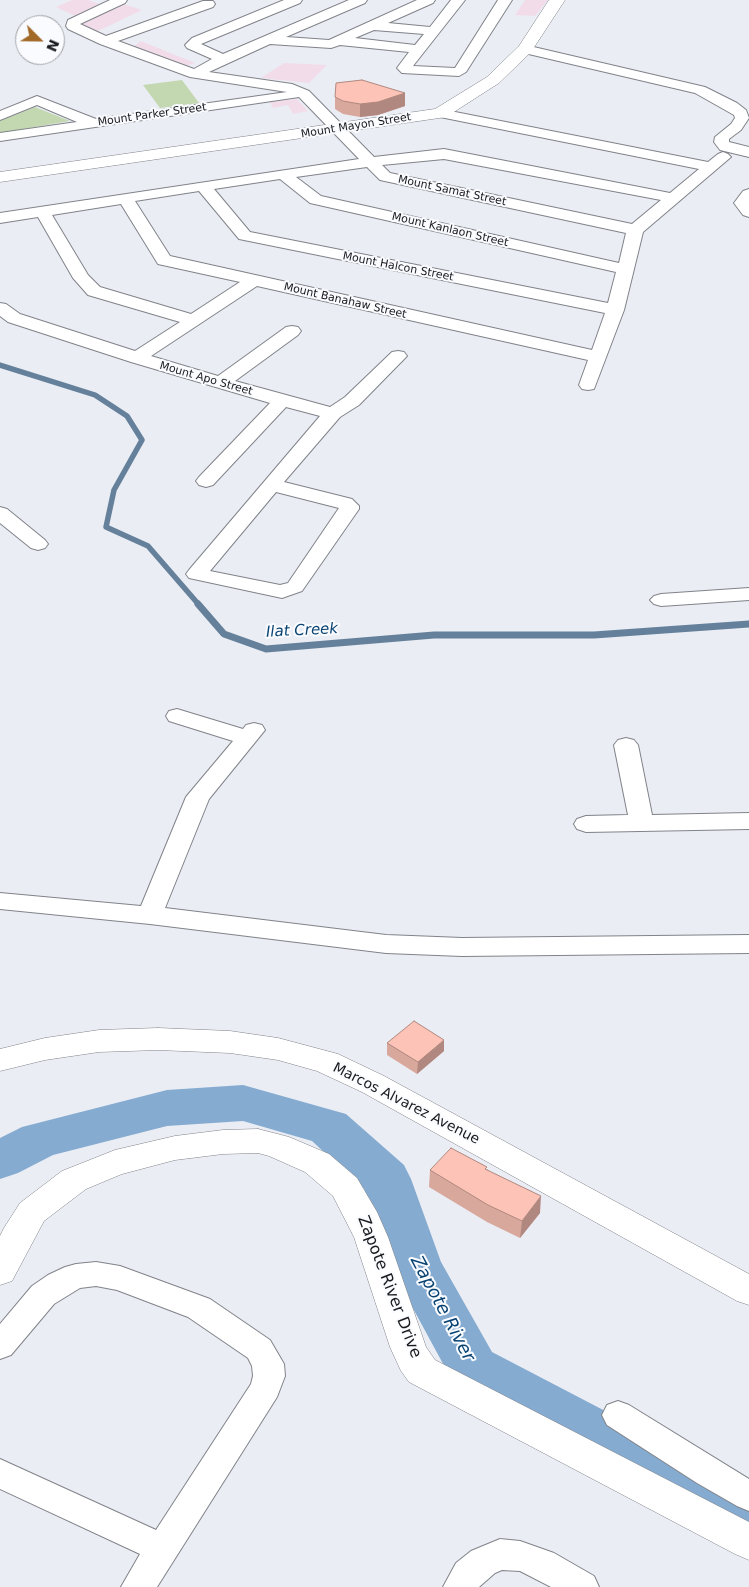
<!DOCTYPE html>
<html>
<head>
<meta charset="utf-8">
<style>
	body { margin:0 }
	#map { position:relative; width:749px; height:1587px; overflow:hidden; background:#eaedf4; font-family:"DejaVu Sans",sans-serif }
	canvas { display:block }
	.north { position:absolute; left:15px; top:15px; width:50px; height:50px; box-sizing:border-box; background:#f9fbff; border:1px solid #9fa1a4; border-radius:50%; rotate:113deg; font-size:14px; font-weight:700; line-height:20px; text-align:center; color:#191a1c }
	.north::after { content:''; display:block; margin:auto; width:18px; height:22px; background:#a16827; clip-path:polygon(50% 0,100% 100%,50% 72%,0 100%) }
</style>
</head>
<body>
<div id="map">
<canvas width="749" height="1587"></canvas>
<div class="north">N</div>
</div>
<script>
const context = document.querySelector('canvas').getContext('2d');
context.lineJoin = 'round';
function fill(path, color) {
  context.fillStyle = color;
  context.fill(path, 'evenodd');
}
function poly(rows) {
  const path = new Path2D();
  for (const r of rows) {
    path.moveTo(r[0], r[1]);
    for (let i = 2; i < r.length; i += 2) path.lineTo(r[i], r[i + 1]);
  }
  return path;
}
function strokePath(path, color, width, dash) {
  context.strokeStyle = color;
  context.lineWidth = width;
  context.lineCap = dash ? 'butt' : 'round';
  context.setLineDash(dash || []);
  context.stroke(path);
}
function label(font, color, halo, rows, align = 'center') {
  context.font = font + ' "DejaVu Sans",sans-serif';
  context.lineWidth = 4;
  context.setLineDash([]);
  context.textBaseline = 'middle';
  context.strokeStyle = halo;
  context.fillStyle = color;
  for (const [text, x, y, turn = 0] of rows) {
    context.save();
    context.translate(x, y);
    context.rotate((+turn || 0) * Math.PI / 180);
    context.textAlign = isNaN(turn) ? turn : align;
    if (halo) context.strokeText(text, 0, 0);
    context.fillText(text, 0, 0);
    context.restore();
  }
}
const commercial = poly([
	[72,0,88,0,101,5,77,17,56,7],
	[525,0,548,0,535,16,515,15],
	[120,3,142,10,94,33,81,22],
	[141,41,195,63,180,68,133,47],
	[284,63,327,65,309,83,261,78],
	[297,99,308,111,293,114,288,105,273,108,270,102]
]);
const green = poly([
	[182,80,199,103,160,108,143,85],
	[35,107,70,121,0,133,0,121]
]);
const streamFar1 = poly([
	[0,365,95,395,127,416,142,440,114,490,106,527,148,546,200,606]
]);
const stream = poly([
	[198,604,224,634,266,649,434,635,594,635,749,624]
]);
const river = poly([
	[243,1085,346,1114,404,1165,411,1179,441,1262,492,1352,749,1486,749,1541,728,1533,454,1384,390,1266,364,1189,312,1141,243,1121,167,1126,53,1155,18,1173,0,1179,0,1138,22,1127,167,1090,243,1085]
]);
const street = poly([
	[110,0,127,0,125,3,80,24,106,36,203,1,213,1,215,4,213,7,118,41,194,69,212,59,187,48,185,45,192,38,284,0,302,0,300,3,201,44,223,54,349,0,367,0,365,3,286,37,329,40,417,0,435,0,433,3,388,23,430,27,451,0,465,0,413,66,455,68,498,0,512,0,466,72,459,76,402,73,397,68,409,52,340,45,331,48,270,44,209,72,292,84,309,91,374,157,444,149,670,193,699,169,435,116,433,113,435,110,440,109,708,162,718,154,723,152,728,154,731,157,643,232,624,310,594,389,588,390,582,389,579,385,588,360,257,286,151,356,218,376,286,327,292,326,298,327,301,331,298,335,235,381,330,407,345,397,392,352,398,351,404,352,407,356,359,405,340,417,284,482,352,499,359,506,359,509,302,591,282,598,189,578,186,574,189,570,320,416,286,407,213,485,206,487,199,485,196,481,199,477,270,403,131,362,8,322,0,316,0,303,6,304,20,314,135,351,180,322,88,295,73,278,38,217,0,223,0,213,359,159,299,97,0,141,0,133,77,122,37,105,0,120,0,111,37,96,96,119,287,92,190,77,100,44,68,29,66,26,68,20,110,0],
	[374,30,424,34,415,45,355,38,374,30],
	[444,159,661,200,632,224,390,173,382,165,444,159],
	[367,167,380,180,626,233,619,263,321,196,296,177,367,167],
	[280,179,310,203,616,272,608,303,250,232,214,189,280,179],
	[199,191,239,239,605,313,592,350,170,256,135,201,199,191],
	[121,204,158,264,240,282,191,314,100,287,88,275,52,215,121,204],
	[276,492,339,508,288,583,280,585,210,571,276,492],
	[525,45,705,87,737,103,746,110,749,118,741,130,729,139,729,142,749,147,749,157,720,150,714,142,715,137,731,124,735,118,734,115,695,93,520,52,518,49,520,46,525,45],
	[749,189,749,217,743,215,734,203,743,191,749,189],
	[0,507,7,509,45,540,48,544,45,548,38,550,31,548,0,523,0,507],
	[749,588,749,600,661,606,654,604,650,600,654,596,661,594,749,588],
	[177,709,243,729,246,725,254,723,262,725,265,730,209,799,165,908,386,935,462,938,749,935,749,953,462,956,386,953,150,924,0,909,0,893,141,906,186,797,233,741,169,721,166,716,169,711,177,709],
	[626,738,634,740,638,745,652,815,749,813,749,829,586,832,577,829,574,824,577,819,586,816,628,815,614,745,618,740,626,738],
	[96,1262,120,1266,210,1299,270,1340,284,1364,285,1376,277,1397,157,1587,121,1587,140,1554,0,1489,0,1459,156,1530,251,1384,253,1376,252,1366,248,1358,188,1317,117,1290,96,1286,80,1288,54,1304,11,1355,0,1359,0,1324,32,1286,48,1275,65,1267,76,1264,96,1262],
	[618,1401,629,1405,749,1479,749,1511,737,1506,697,1483,607,1425,602,1415,607,1405,618,1401],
	[500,1539,520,1541,554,1553,594,1576,599,1587,551,1587,520,1571,502,1570,495,1573,479,1587,443,1587,456,1563,471,1551,500,1539]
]);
const secondary = poly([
	[549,0,565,0,531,52,499,83,446,117,0,182,0,172,435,109,487,77,519,46,549,0],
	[158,1028,230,1031,278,1038,338,1054,384,1076,749,1274,749,1305,737,1301,362,1092,317,1071,278,1060,230,1053,158,1050,99,1052,45,1060,0,1071,0,1049,45,1038,99,1030,158,1028],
	[258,1129,289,1137,329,1154,357,1178,377,1212,388,1237,426,1347,435,1360,749,1522,749,1560,735,1554,409,1382,401,1371,390,1347,354,1237,333,1196,305,1172,269,1156,258,1153,223,1154,175,1160,122,1174,86,1189,44,1221,12,1281,0,1285,0,1236,4,1228,20,1203,62,1171,115,1150,175,1136,223,1130,258,1129]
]);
const wall = poly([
	[335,97,405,106,378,115,360,117,343,114,335,109],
	[387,1043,444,1051,417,1074,387,1055],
	[487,1169,540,1213,520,1238,487,1222,429,1187,430,1170]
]);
const shadedWall = poly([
	[405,93,405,106,378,115,360,117,360,104],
	[444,1040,444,1051,417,1074,418,1062],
	[541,1196,540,1213,520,1238,522,1221]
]);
const building = poly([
	[362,80,405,93,378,102,360,104,343,101,335,97,336,83,362,80],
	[414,1021,444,1040,418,1062,387,1043,414,1021],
	[451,1148,487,1167,485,1169,541,1196,522,1221,488,1205,430,1170,451,1148]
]);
const farStreetnames = [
	["Mount Parker Street",152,115,-8],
	["Mount Mayon Street",356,126,-9],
	["Mount Samat Street",452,191,12],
	["Mount Kanlaon Street",450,230,13],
	["Mount Halcon Street",398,267,11],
	["Mount Banahaw Street",345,301,13],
	["Mount Apo Street",206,379,16]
];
const streetNames = [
	["Marcos Alvarez Avenue",406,1104,27]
];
const waterNames = [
	["Ilat Creek",302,631,-3]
];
const nearStreetnames = [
	["Zapote River Drive",389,1287,69]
];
const nearWaternames = [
	["Zapote River",442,1309,62]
];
fill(commercial, '#f2dcea');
fill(green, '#c3d8b1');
strokePath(streamFar1, '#65809a', 5.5);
strokePath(stream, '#65809a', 7);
fill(river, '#86abd0');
strokePath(street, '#808389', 2);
strokePath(secondary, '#808389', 1);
fill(street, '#fff');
fill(secondary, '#fff');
fill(wall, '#d9a89d');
fill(shadedWall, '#b0887f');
fill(building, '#fcc3b6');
strokePath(building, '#b0887f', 1);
label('11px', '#191a1c', '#f9fbff', farStreetnames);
label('14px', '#191a1c', '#f9fbff', streetNames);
label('italic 15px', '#094372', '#f9fbff', waterNames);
label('16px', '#191a1c', '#f9fbff', nearStreetnames);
label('italic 18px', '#094372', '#f9fbff', nearWaternames);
</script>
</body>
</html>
